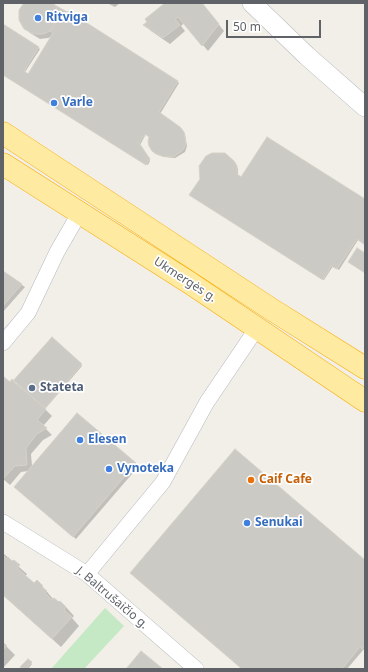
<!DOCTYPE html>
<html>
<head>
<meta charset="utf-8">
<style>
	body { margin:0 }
	#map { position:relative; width:368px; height:672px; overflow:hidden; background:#f1efe8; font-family:"Noto Sans",sans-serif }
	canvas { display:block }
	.frame { position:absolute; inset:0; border:4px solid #5f6368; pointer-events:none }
	.scale { position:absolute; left:226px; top:20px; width:95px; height:18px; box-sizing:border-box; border:2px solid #5f6368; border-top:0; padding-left:5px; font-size:12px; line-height:14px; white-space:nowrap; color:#5f6368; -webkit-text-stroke:3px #fff; paint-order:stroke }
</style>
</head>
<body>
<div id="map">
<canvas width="368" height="672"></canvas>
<div class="frame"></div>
<div class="scale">50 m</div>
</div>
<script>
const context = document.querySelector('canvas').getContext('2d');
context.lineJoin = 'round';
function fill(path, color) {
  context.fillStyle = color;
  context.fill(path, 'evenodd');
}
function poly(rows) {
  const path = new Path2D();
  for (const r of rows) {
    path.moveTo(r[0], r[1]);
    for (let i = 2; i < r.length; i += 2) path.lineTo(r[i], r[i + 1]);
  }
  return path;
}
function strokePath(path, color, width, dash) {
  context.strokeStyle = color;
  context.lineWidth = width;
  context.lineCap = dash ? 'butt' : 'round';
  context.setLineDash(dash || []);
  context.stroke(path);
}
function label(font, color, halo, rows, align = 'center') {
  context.font = font + ' "Noto Sans",sans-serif';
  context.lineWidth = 3.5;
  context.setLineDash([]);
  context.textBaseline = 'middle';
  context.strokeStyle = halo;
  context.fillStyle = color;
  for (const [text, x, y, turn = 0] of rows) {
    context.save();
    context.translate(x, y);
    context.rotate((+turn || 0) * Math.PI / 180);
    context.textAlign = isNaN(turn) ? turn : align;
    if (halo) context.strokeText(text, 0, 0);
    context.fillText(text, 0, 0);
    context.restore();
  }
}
const green = poly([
	[105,608,124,626,84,669,51,669]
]);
const shadow = poly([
	[26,3,51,3,67,13,68,12,178,82,179,83,160,114,182,129,185,134,187,146,185,152,175,158,164,157,159,155,155,152,150,137,146,134,140,145,150,161,148,165,3,75,3,25,40,49,25,72,29,75,53,36,48,38,40,39,30,33,25,28],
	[107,3,120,3,115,7],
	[167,3,202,3,224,31,208,51,184,23,181,26,185,31,170,44,151,31,145,25],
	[235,163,238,169,238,176,241,178,365,200,365,244,358,240,339,270,333,266,324,280,192,196],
	[3,272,25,287,3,312],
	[52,339,82,366,45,409,52,416,43,426,52,435,43,440,31,454,32,466,135,464,138,467,76,539,18,490,28,471,21,472,10,485,3,479,3,377,10,383,17,385],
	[3,553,27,574,25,577,34,585,42,586,54,600,66,607,74,616,72,618,79,626,61,647,3,595],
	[365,561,365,650,364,649,347,669,243,669],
	[3,643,15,655,3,668],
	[28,660,32,664,28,669,24,669]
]);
const building = poly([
	[24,3,53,3,56,6,58,15,57,21,50,31,43,34,34,34,24,29,19,20,19,10,24,3],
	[165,3,202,3,219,24,202,46,178,17,175,19,180,25,163,38,143,25,147,22,145,19,165,3],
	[53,4,67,12,68,11,178,81,159,112,180,127,184,132,186,144,183,150,173,157,162,156,156,154,152,151,149,146,148,142,149,137,145,134,139,143,150,159,146,165,3,75,3,24,39,47,24,71,28,74,53,33,50,31,57,21,58,15,56,6,53,4],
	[267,137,365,199,365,245,357,239,337,269,331,266,323,280,189,195,200,179,199,166,206,156,212,153,225,153,234,161,237,166,237,174,241,177,267,137],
	[357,248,365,253,365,273,348,262,357,248],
	[3,271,22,284,3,306,3,271],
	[52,337,82,364,45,408,13,381,52,337],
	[3,376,10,382,12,379,46,409,37,420,47,428,37,434,26,448,27,465,15,466,3,479,3,376],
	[77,413,136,463,73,537,14,487,77,413],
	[235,449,365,560,365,645,362,649,360,647,342,669,242,669,130,573,235,449],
	[3,555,6,559,8,557,12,561,14,560,20,565,17,568,34,583,37,580,43,586,42,587,47,591,45,593,52,600,54,598,59,602,60,601,66,607,64,610,72,617,52,639,3,595,3,555],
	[3,642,7,646,3,650,3,642],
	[141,651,163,669,126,669,141,651],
	[28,659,32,662,26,669,23,669,20,667,28,659]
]);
const minor = poly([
	[3,343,28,313,57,252,80,212],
	[3,522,87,574,196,669],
	[87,574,163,482,207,402,257,328]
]);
const tertiary = poly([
	[252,3,307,56,365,107]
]);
const trunk = poly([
	[3,133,271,309,365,368],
	[3,164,190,283,365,401]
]);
const markers = [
	[38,18,4,"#3f7fe0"],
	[54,103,4,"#3f7fe0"],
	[32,388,4,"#5c6f8a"],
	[80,440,4,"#3f7fe0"],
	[109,469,4,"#3f7fe0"],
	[251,480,4,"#e8710a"],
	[247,523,4,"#3f7fe0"]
];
const shopNames = [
	["Ritviga",46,18],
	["Varle",62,103],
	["Elesen",88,440],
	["Vynoteka",117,469],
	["Senukai",255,523]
];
const streetNames = [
	["Ukmergės g.",185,280,33],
	["J. Baltrušaičio g.",112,598,40]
];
const serviceNames = [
	["Stateta",40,388]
];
const foodNames = [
	["Caif Cafe",259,480]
];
fill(green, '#c5e8c5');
fill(shadow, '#0003');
fill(building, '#cccac5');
strokePath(building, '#d6d1c6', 1);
strokePath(minor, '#b5b8bc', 16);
strokePath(tertiary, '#b5b8bc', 20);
strokePath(trunk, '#f9ab00', 23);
strokePath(minor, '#fff', 15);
strokePath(tertiary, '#fff', 19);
strokePath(trunk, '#feeaa1', 22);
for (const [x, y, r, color] of markers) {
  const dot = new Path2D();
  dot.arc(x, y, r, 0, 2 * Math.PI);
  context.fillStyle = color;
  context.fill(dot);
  strokePath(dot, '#fff', 1.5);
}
label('bold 12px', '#366cbe', '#fff', shopNames, 'left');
label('12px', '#5f6368', '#fff', streetNames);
label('bold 12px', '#4e5e75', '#fff', serviceNames, 'left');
label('bold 12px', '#c56008', '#fff', foodNames, 'left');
</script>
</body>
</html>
